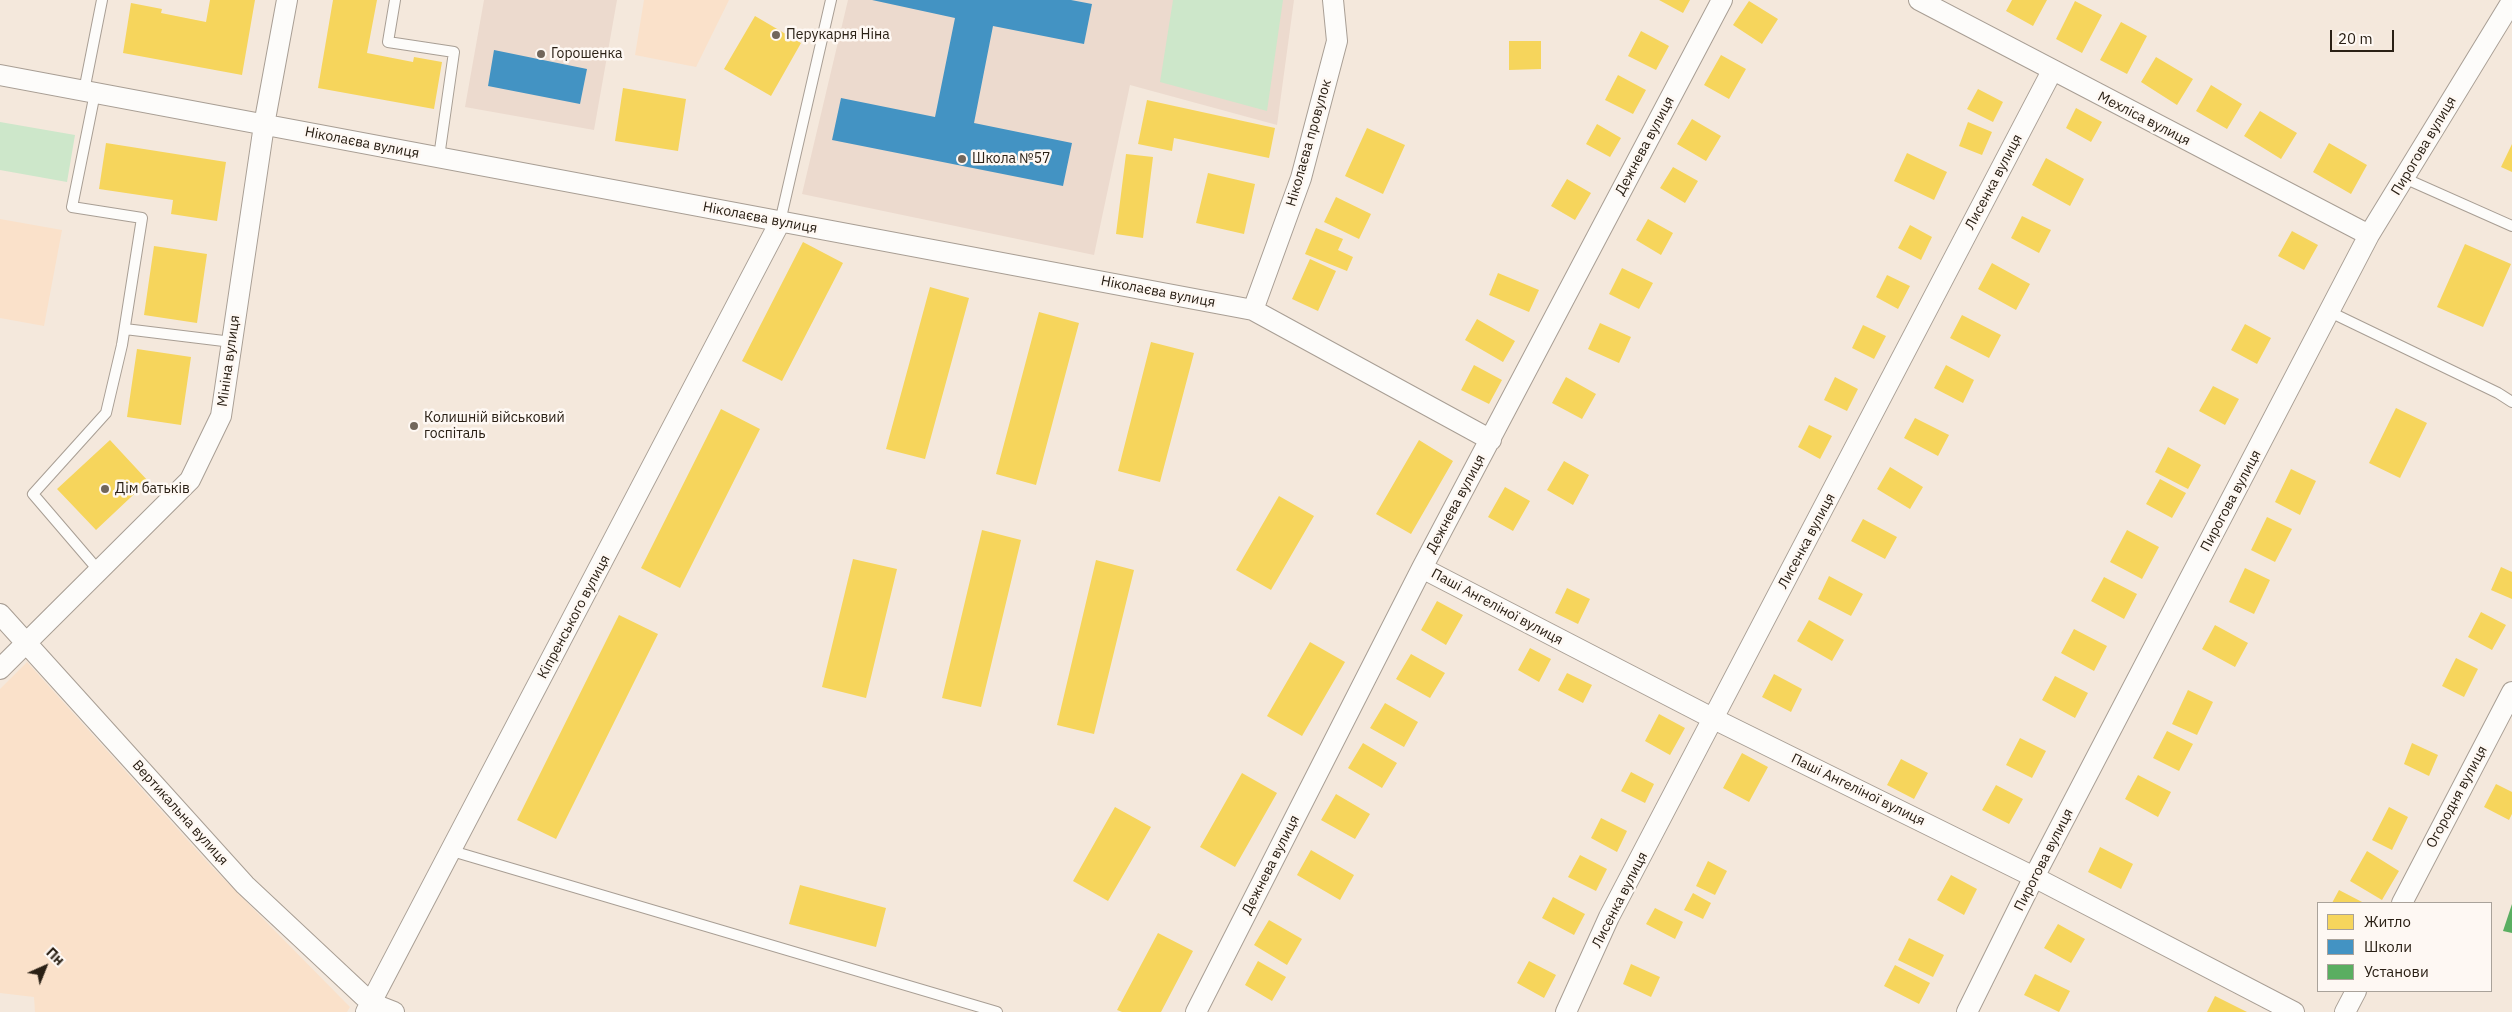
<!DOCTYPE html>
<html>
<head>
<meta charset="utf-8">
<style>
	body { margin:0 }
	#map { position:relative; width:2512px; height:1012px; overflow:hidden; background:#f4e8dc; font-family:"IBM Plex Sans",sans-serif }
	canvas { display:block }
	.legend { position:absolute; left:2317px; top:902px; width:175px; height:90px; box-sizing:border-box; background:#fef8f3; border:1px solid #a9a29a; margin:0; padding:6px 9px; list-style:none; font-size:15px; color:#2a2015 }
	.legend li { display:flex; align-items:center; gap:10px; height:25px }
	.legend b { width:25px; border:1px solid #a9a29a }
	.north { position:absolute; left:20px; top:942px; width:50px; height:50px; -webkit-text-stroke:4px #fef8f3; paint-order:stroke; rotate:44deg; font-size:14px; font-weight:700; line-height:20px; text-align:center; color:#2a2015 }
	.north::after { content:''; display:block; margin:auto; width:18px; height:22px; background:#2a2015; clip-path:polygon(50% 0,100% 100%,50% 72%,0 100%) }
	.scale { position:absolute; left:2330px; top:30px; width:64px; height:22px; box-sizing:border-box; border:2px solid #2a2015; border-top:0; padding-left:6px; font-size:15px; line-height:18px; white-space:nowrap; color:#2a2015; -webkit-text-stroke:4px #fef8f3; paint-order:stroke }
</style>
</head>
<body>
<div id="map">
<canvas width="2512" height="1012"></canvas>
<ul class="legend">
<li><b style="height:14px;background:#f6d55c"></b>Житло</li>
<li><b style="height:14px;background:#4393c3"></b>Школи</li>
<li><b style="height:14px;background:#5aae61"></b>Установи</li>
</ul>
<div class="north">Пн</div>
<div class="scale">20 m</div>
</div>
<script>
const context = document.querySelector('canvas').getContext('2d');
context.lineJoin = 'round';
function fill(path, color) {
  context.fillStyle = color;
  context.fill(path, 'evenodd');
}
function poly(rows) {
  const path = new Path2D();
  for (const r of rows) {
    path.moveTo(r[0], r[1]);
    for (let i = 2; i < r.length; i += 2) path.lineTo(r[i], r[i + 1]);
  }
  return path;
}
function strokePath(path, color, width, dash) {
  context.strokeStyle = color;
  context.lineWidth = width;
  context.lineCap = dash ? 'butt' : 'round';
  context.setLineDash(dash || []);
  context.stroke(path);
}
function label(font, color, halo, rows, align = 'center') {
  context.font = font + ' "IBM Plex Sans",sans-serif';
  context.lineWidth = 5;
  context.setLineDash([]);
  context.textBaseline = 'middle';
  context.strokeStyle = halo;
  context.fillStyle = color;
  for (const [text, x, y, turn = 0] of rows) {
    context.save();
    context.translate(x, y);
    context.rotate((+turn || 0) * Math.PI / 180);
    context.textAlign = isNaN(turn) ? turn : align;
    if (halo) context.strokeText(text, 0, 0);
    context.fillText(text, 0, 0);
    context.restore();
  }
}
const built = poly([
	[644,0,729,0,696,67,635,55],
	[0,219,62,230,44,326,0,318],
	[27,662,210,865,350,1007,347,1012,35,1012,34,997,0,993,0,689]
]);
const education = poly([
	[484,0,617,0,594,130,465,107],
	[848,0,1294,0,1277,125,1130,85,1094,255,802,194]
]);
const green = poly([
	[1173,0,1283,0,1267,111,1160,82],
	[0,122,75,135,67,182,0,170]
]);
const homes = poly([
	[210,0,255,0,242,75,123,53,131,3,162,9,161,13,206,22],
	[333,0,377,0,367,53,413,62,414,57,442,62,434,109,318,88],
	[1659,0,1690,0,1683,13],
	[2012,0,2047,0,2033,26,2006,11],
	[1749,1,1778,19,1762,44,1733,25],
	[2075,1,2102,15,2082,53,2056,39],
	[755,16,801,43,771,96,724,69],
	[2121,22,2147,36,2127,74,2100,60],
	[1641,31,1669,46,1656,70,1628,56],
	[1509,41,1541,41,1541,69,1509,70],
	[1721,55,1746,69,1729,99,1704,85],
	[2156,57,2193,79,2177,105,2141,82],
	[1618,75,1646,90,1633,114,1605,100],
	[2211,85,2242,104,2227,129,2196,111],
	[623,88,686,99,678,151,615,141],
	[1978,89,2003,102,1993,122,1967,109],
	[1147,100,1275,128,1269,158,1174,138,1172,151,1138,144],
	[2076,108,2102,122,2091,142,2066,128],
	[2260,111,2297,133,2281,159,2244,136],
	[1692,119,1721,136,1706,161,1677,144],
	[1968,122,1992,132,1982,155,1959,146],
	[1597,124,1621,138,1610,157,1586,144],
	[1367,128,1405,145,1383,194,1345,176],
	[106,143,226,162,217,221,171,214,173,200,99,189],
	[2329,143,2367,165,2351,194,2313,172],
	[2512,144,2512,172,2501,167],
	[1907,153,1947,172,1934,200,1894,181],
	[1126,154,1153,157,1143,238,1116,234],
	[2046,158,2084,179,2070,206,2032,185],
	[1673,167,1698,181,1685,203,1660,188],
	[1208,173,1255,184,1244,234,1196,223],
	[1567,179,1591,193,1575,220,1551,206],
	[1336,197,1371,214,1359,239,1324,222],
	[2022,216,2051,230,2039,253,2011,238],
	[1648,219,1673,233,1661,255,1636,240],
	[1910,225,1932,237,1921,260,1898,248],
	[1316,228,1343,239,1338,250,1353,257,1347,271,1305,254],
	[2292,231,2318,245,2304,270,2278,256],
	[803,242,843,263,782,381,742,361],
	[2465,244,2511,264,2483,327,2437,307],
	[154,246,207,254,197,323,144,315],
	[1310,259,1336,271,1318,311,1292,299],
	[1992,263,2030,284,2016,310,1978,289],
	[1622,268,1653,283,1639,309,1609,294],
	[1498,273,1539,290,1529,312,1489,295],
	[1887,275,1910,286,1898,309,1876,297],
	[930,287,969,298,925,459,886,449],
	[1039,312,1079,323,1036,485,996,474],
	[1962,315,2001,335,1989,358,1950,338],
	[1477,319,1515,341,1503,362,1465,340],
	[1600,323,1631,337,1619,363,1588,349],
	[2245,324,2271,338,2257,364,2231,350],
	[1863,325,1886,336,1874,359,1852,348],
	[1151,342,1194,353,1160,482,1118,471],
	[137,349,191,357,181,425,127,417],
	[1474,365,1502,380,1489,404,1461,390],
	[1946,365,1974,380,1963,403,1934,388],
	[1566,377,1596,394,1582,419,1552,403],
	[1835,377,1858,389,1847,411,1824,400],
	[2213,386,2239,399,2225,425,2199,411],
	[2396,408,2427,423,2400,478,2369,463],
	[721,409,760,429,680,588,641,568],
	[1915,418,1949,435,1938,456,1904,438],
	[1809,425,1832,436,1820,459,1798,447],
	[110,440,148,481,96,530,57,489],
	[1419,440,1453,461,1411,534,1376,514],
	[2168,447,2201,465,2188,489,2155,472],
	[1564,461,1589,475,1573,505,1547,490],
	[1890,467,1923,487,1910,509,1877,489],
	[2291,469,2316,481,2300,515,2275,502],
	[2160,479,2186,493,2172,518,2146,504],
	[1505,487,1530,501,1513,531,1488,517],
	[1279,496,1314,516,1271,590,1236,570],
	[2267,517,2292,529,2275,562,2251,550],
	[1863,519,1897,537,1885,559,1851,541],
	[982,530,1021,540,981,707,942,698],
	[2127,530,2159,547,2142,579,2110,562],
	[853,559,897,569,866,698,822,687],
	[1096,560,1134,570,1094,734,1057,725],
	[2501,567,2512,572,2512,599,2491,590],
	[2245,568,2270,580,2254,614,2229,602],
	[1829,576,1863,594,1851,616,1818,599],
	[2104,577,2137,594,2124,619,2091,601],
	[1567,588,1590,599,1578,624,1555,613],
	[1437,601,1463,615,1446,645,1421,630],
	[2481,612,2506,625,2492,650,2468,637],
	[619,615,658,634,556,839,517,820],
	[1809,620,1844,640,1832,661,1797,641],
	[2215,625,2248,643,2235,667,2202,649],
	[2074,629,2107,646,2094,671,2061,653],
	[1310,642,1345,662,1302,736,1267,716],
	[1530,648,1551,659,1539,682,1518,670],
	[1411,654,1445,673,1430,698,1396,679],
	[2456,658,2478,669,2464,697,2442,686],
	[1567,673,1592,685,1583,703,1558,690],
	[1774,674,1802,689,1791,712,1762,697],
	[2055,676,2088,693,2075,718,2042,700],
	[2188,690,2213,702,2197,735,2172,724],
	[1385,703,1418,722,1404,747,1370,728],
	[1659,714,1685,728,1670,755,1645,741],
	[2167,731,2193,744,2179,771,2153,758],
	[2020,738,2046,751,2032,778,2006,765],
	[1363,743,1397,763,1382,788,1348,768],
	[2412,743,2438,755,2429,776,2404,764],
	[1742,753,1768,767,1749,802,1723,788],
	[1901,759,1928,773,1914,799,1887,785],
	[1631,772,1654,784,1645,803,1621,791],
	[1242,773,1277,793,1235,867,1200,847],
	[2138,775,2171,792,2158,817,2125,799],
	[2496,784,2512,792,2512,814,2509,820,2484,807],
	[1996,785,2023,799,2009,824,1982,810],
	[1336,794,1370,814,1355,839,1321,820],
	[1115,807,1151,827,1108,901,1073,881],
	[2389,807,2408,817,2392,850,2372,840],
	[1601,818,1627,831,1617,852,1591,838],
	[2100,847,2133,864,2121,889,2088,872],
	[1311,850,1354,875,1340,900,1297,875],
	[2367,851,2399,871,2382,900,2350,881],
	[1580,855,1607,869,1596,891,1568,877],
	[1708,861,1727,871,1715,895,1696,886],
	[1951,875,1977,889,1964,915,1937,900],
	[800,885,886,908,876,947,789,924],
	[2339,890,2364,903,2332,903],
	[1693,893,1711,903,1703,919,1684,910],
	[1553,897,1585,914,1574,935,1542,918],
	[1655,908,1683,922,1675,939,1646,924],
	[1269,920,1302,939,1287,965,1254,945],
	[2058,924,2085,939,2071,963,2044,948],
	[1158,933,1193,951,1161,1012,1122,1012,1117,1010],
	[1909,938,1944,955,1933,977,1898,960],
	[1258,961,1286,977,1272,1001,1245,985],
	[1529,961,1556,975,1544,998,1517,983],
	[1631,964,1660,977,1651,997,1623,984],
	[1895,965,1930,983,1919,1004,1884,986],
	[2035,974,2070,991,2059,1012,2024,995],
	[2215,996,2247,1012,2207,1012]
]);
const schools = poly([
	[872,0,1071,0,1092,4,1084,44,993,26,974,123,1072,143,1063,186,832,140,841,98,935,117,955,18],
	[494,50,587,69,580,104,488,86]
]);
const public = poly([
	[2512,904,2512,933,2503,931]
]);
const lane = poly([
	[395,0,388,42,454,52,439,157],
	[84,91,102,0],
	[95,93,72,207,142,218,122,345,106,413,33,494,99,571],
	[2404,178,2512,226],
	[780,222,831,0],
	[2330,312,2498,393,2512,402],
	[125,329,232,342],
	[452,851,997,1012]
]);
const street = poly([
	[1919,0,2369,235],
	[0,75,1253,310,1491,440],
	[1253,310,1301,178,1337,41,1333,0],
	[1422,568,1714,719,2034,877,2294,1012],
	[0,614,245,885,371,1003,394,1012],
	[0,669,190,480,221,416,264,125,287,0],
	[2402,903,2512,692],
	[366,1012,780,222],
	[1196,1012,1422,568,1722,0],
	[1566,1012,1609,917,2052,71],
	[1967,1012,2034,877,2369,235,2512,1],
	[2345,1012,2356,991]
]);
const markers = [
	[776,35,5,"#71665b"],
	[541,54,5,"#71665b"],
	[962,159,5,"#71665b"],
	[414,426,5,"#71665b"],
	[105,489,5,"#71665b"]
];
const poiNames = [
	["Перукарня Ніна",786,35],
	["Горошенка",551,54],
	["Школа №57",972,159],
	["Колишній військовий",424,418],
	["госпіталь",424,434],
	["Дім батьків",115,489]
];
const streetNames = [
	["Мехліса вулиця",2144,119,27],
	["Ніколаєва вулиця",362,143,11],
	["Ніколаєва провулок",1309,143,-74],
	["Дежнева вулиця",1645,146,-62],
	["Пирогова вулиця",2424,146,-59],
	["Лисенка вулиця",1994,182,-62],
	["Ніколаєва вулиця",760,218,11],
	["Ніколаєва вулиця",1158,292,11],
	["Мініна вулиця",229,361,-82],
	["Пирогова вулиця",2231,501,-62],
	["Дежнева вулиця",1456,504,-62],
	["Лисенка вулиця",1807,541,-62],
	["Паші Ангеліної вулиця",1497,607,28],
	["Кіпренського вулиця",574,617,-62],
	["Паші Ангеліної вулиця",1858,790,26],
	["Огородня вулиця",2457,797,-62],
	["Вертикальна вулиця",180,813,48],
	["Пирогова вулиця",2044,860,-63],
	["Дежнева вулиця",1271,865,-63],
	["Лисенка вулиця",1620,900,-63]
];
fill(built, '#fae1ca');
fill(education, '#ecdace');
fill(green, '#cde7ca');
fill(homes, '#f6d55c');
fill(schools, '#4393c3');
fill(public, '#5aae61');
strokePath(lane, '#a89e94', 12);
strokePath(street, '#a89e94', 22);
strokePath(lane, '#fdfcfa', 10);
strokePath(street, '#fdfcfa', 20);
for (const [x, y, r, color] of markers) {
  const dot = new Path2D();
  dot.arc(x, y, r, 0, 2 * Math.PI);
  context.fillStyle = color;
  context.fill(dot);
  strokePath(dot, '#fef8f3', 2);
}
label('14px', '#2a2015', '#fef8f3', poiNames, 'left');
label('14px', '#2a2015', '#fef8f3', streetNames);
</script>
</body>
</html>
